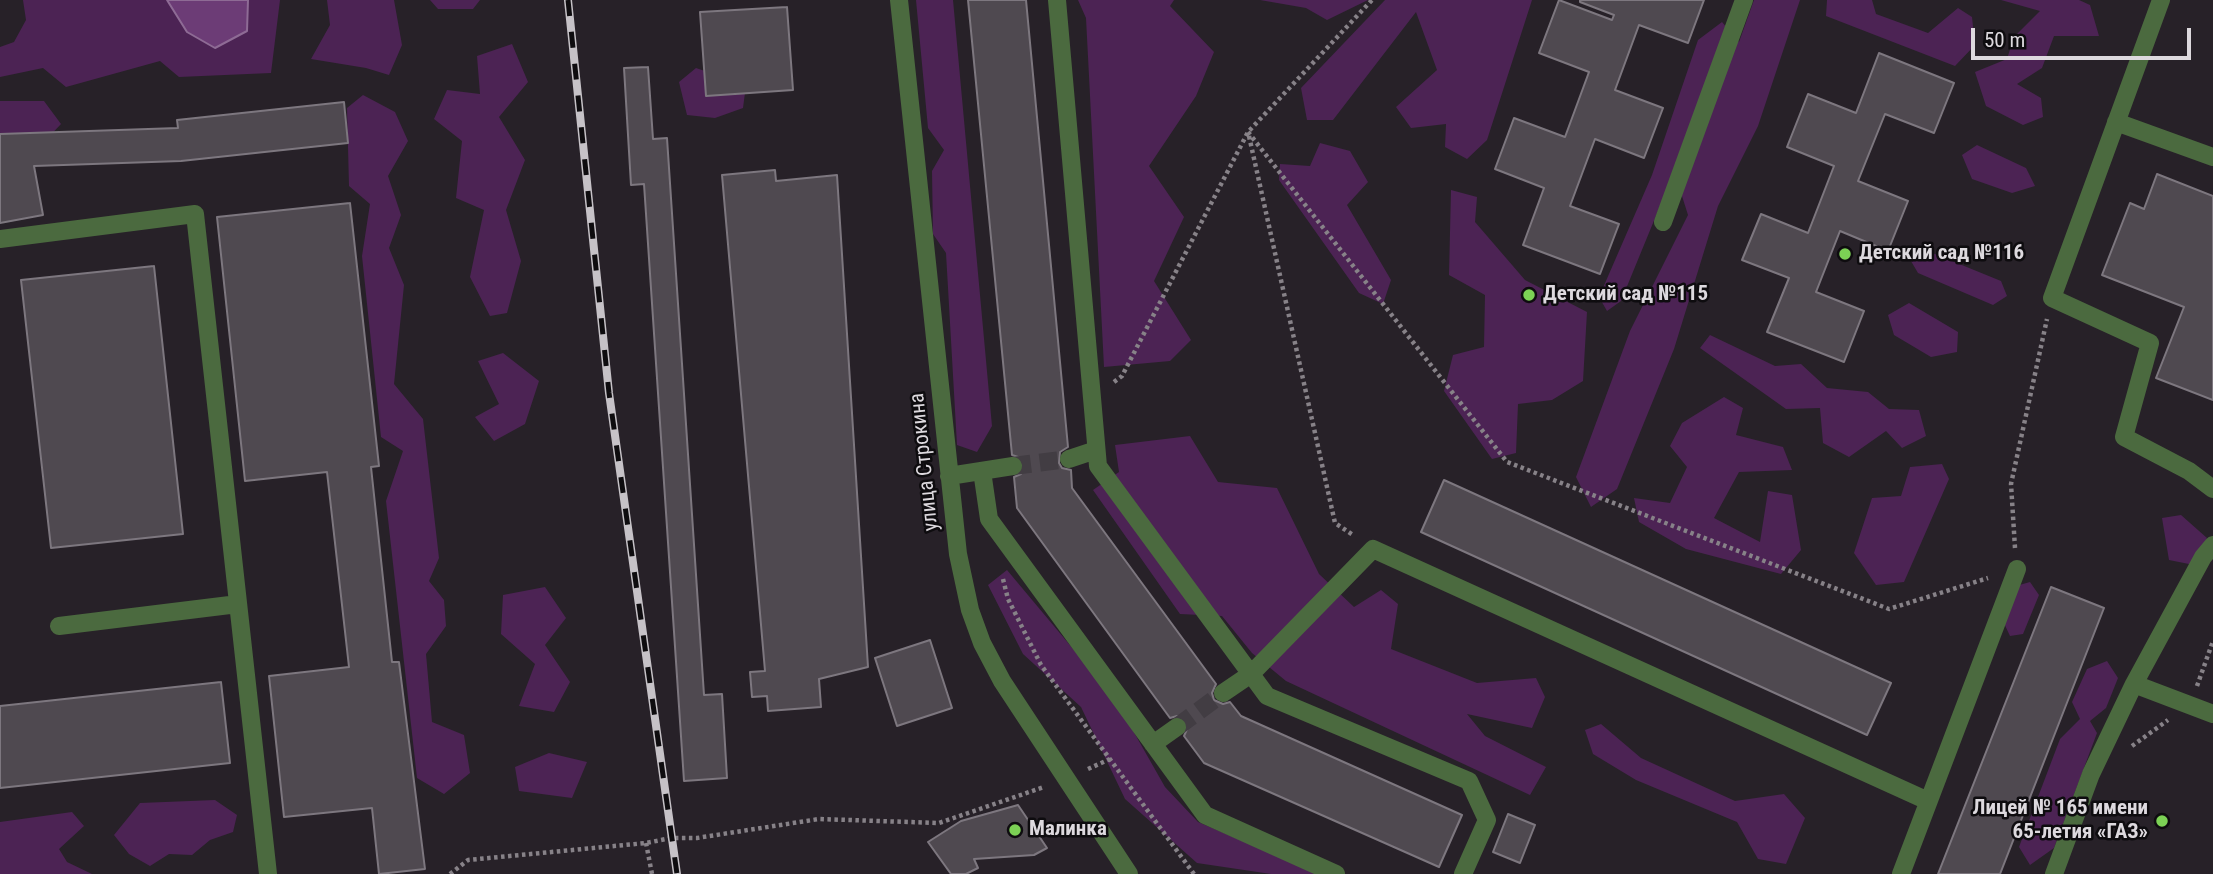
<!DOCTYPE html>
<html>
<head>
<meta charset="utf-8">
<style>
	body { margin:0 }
	#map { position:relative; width:2213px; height:874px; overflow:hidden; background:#272128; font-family:"Roboto Condensed",sans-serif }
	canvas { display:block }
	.scale { position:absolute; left:1971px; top:28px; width:220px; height:32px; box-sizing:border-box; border:4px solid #ddd9de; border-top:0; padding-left:9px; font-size:21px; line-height:24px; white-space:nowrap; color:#ddd9de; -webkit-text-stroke:5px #0e0c0f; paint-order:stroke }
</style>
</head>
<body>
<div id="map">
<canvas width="2213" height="874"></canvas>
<div class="scale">50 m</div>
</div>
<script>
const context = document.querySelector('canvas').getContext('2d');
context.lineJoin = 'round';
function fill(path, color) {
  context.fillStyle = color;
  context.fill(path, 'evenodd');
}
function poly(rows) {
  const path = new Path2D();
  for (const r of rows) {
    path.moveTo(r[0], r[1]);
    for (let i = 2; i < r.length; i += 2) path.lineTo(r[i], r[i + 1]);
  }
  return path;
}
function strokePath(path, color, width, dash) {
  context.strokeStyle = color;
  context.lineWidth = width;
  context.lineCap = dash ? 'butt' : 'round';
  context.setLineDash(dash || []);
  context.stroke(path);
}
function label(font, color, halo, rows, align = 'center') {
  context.font = font + ' "Roboto Condensed",sans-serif';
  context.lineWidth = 5;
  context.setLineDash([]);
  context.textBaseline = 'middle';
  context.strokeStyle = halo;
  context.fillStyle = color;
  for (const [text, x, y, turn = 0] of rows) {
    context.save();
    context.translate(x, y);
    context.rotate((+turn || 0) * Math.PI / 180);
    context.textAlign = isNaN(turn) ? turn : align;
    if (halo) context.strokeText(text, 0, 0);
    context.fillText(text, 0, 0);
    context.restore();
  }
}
const green = poly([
	[23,0,167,0,187,32,247,31,248,0,280,0,271,73,179,77,160,61,66,87,43,68,0,77,0,47,14,42,26,20],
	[327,0,394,0,402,45,389,75,366,68,311,59,330,25],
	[430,0,480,0,473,9,438,9],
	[916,0,953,0,992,426,977,452,957,445,946,253,933,234,932,171,944,150,928,128],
	[1078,0,1174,0,1170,6,1214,52,1196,96,1149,166,1184,217,1154,281,1191,340,1170,361,1104,367,1086,18],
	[1260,0,1368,0,1327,20,1306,8],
	[1385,0,1532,0,1487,140,1467,159,1445,147,1446,124,1411,128,1396,107,1437,70,1416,12,1333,120,1307,120,1301,88],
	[1754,0,1800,0,1758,126,1718,206,1674,349,1617,489,1591,507,1576,477,1630,331,1688,215,1682,196,1660,206,1621,301,1607,311,1599,297,1652,175,1698,40,1722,22,1739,42],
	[1827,0,1872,0,1876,14,1928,33,1958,8,1972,17,1975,45,1955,66,1826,16],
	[2001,0,2079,0,2090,5,2099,36,2054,36,2042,68,2017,84,2041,98,2043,117,2023,125,1986,106,1975,72,2007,59,2014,37,2040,11],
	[512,44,528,82,499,117,525,160,506,210,521,261,507,313,490,316,470,277,484,210,456,198,462,141,434,119,447,90,480,94,477,56],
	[696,68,746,85,743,108,715,118,687,115,679,82],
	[363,95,395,112,408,141,388,176,401,215,389,248,404,285,394,384,423,419,439,558,429,581,444,600,446,626,426,654,432,722,464,735,470,773,444,794,417,778,386,501,403,451,381,437,362,256,370,204,349,186,347,108],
	[0,101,44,101,61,124,43,143,0,143],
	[1320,143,1350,151,1368,182,1347,205,1391,280,1383,304,1359,293,1279,180,1280,164,1310,166],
	[1977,145,2026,168,2035,186,2012,193,1972,179,1962,155],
	[1451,190,1477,197,1475,222,1525,280,1587,312,1583,381,1552,400,1518,404,1516,453,1492,459,1444,391,1453,355,1484,347,1485,295,1449,275],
	[1925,250,2001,281,2007,296,1993,305,1918,273,1908,256],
	[1909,303,1958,332,1957,352,1931,357,1894,335,1888,315],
	[1710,335,1775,366,1801,364,1827,388,1868,392,1889,409,1919,410,1926,436,1902,448,1886,431,1849,457,1823,443,1820,408,1786,409,1700,348],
	[503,353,539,381,525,424,494,441,475,417,499,404,478,361],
	[1724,397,1743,408,1736,435,1783,447,1792,470,1739,472,1714,518,1760,542,1768,491,1792,495,1801,550,1781,574,1686,549,1639,522,1634,498,1670,503,1687,467,1670,446,1682,423],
	[1190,436,1218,482,1277,488,1319,574,1354,607,1381,590,1398,604,1391,649,1477,683,1536,678,1545,697,1532,728,1467,714,1485,736,1546,767,1530,795,1286,681,1252,653,1222,616,1180,614,1093,490,1119,472,1115,445],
	[1942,464,1949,479,1904,582,1876,585,1854,553,1872,498,1901,496,1910,467],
	[2181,515,2207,538,2194,565,2169,560,2162,518],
	[1007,570,1115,699,1165,787,1198,822,1320,874,1271,874,1197,863,1125,799,1081,707,1023,654,988,585],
	[2030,582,2039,595,2023,634,2010,636,2002,619,2016,586],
	[545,587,566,618,545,645,570,682,554,712,519,706,535,664,501,634,503,595],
	[2107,661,2118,678,2106,708,2090,721,2097,733,2054,848,2030,865,2019,847,2060,739,2080,719,2072,702,2087,669],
	[1601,724,1641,758,1735,801,1784,794,1805,818,1786,864,1758,859,1737,822,1636,780,1593,754,1585,730],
	[549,753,587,762,572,798,519,791,515,767],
	[215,800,237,815,233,832,210,840,192,855,169,854,150,866,129,854,114,835,140,803],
	[72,812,84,826,59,849,67,862,92,874,0,874,0,822]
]);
const water = poly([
	[167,0,248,0,247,31,215,48,187,32,167,0]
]);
const building = poly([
	[968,0,1026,0,1068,447,1060,452,1059,463,1062,468,1071,470,1072,488,1216,684,1212,693,1214,700,1223,704,1230,702,1241,716,1462,815,1439,867,1204,763,1184,736,1188,727,1186,720,1177,716,1170,718,1017,508,1014,477,1021,474,1024,465,1021,458,1012,455,968,0],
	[1559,0,1612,20,1614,15,1580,2,1580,0,1704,0,1688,43,1639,25,1615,90,1663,108,1644,158,1595,139,1570,206,1619,224,1600,274,1523,245,1544,188,1495,169,1514,118,1565,137,1589,72,1539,53,1559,0],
	[787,7,793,90,706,96,700,12,787,7],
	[1879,53,1954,83,1934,133,1885,114,1858,181,1908,201,1888,251,1840,231,1816,292,1864,311,1844,362,1767,332,1789,278,1742,260,1761,214,1808,233,1834,166,1787,147,1808,94,1856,113,1879,53],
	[648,67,653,139,667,138,704,695,722,694,727,778,684,781,644,184,631,185,624,68,648,67],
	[344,102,348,143,181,161,34,166,43,215,0,223,0,134,178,128,177,120,344,102],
	[775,170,776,181,837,175,868,667,819,679,821,707,768,711,767,696,752,697,750,672,765,671,722,175,775,170],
	[2157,174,2213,196,2213,400,2156,378,2184,307,2102,275,2130,203,2144,209,2157,174],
	[350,203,379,466,371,467,392,662,399,662,425,869,379,874,372,808,284,817,269,676,349,667,327,472,245,481,217,217,350,203],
	[154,266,183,534,51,548,21,280,154,266],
	[1444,480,1891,683,1867,735,1421,532,1444,480],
	[2051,587,2104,608,2000,874,1938,874,2051,587],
	[930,640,952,708,897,726,875,658,930,640],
	[221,682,230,763,0,788,0,706,221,682],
	[1018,805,1047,848,1034,855,974,859,978,868,966,874,951,874,928,842,961,821,1018,805],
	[1508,814,1535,825,1520,863,1493,852,1508,814]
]);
const minorTunnel = poly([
	[1013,466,1069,459],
	[1177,727,1223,693]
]);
const path = poly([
	[1248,132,1507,462,1889,609,1988,578],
	[1249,136,1335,523,1353,535],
	[1114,382,1122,376,1248,132,1372,0],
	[2015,548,2011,484,2047,319],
	[1003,579,1008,599,1041,665,1194,874],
	[2197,686,2213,641],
	[2132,746,2168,720],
	[1088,769,1110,759],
	[646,843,652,874],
	[450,874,468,860,646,843,671,838,697,838,819,819,939,823,1044,787]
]);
const minor = poly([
	[899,0,958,554,970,610,982,643,1002,681,1129,874],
	[1057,0,1098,466,1267,696,1469,781,1487,820,1463,874],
	[2161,0,2052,298,2150,343,2124,437,2189,471,2213,489],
	[2116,122,2213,157],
	[1663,222,1744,0],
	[0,239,195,214,268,874],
	[1069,459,1096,450],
	[982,471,989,519,1205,815,1336,874],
	[949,476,1013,466],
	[59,626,238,604],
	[2134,684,2213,714],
	[1223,693,1251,674,1373,549,1928,801],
	[1153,744,1177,727],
	[1901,874,2017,569],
	[2054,874,2091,774,2134,684,2203,557,2213,545]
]);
const rail = poly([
	[568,0,609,393,677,874]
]);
const markers = [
	[1845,254,7,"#7cd155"],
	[1529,295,7,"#7cd155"],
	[2162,821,7,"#7cd155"],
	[1015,830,7,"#7cd155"]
];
const poiNames = [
	["Детский сад №116",1859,254],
	["Детский сад №115",1543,295],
	["Лицей № 165 имени",2148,809,"right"],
	["65-летия «ГАЗ»",2148,833,"right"],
	["Малинка",1029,830]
];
const streetNames = [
	["улица Строкина",925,462,-96]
];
fill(green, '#4c2354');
fill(water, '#6c3c76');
strokePath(water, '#8e6b95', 2);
fill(building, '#4f4950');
strokePath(building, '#7d777f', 2);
strokePath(minorTunnel, '#423d43', 18, [18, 9]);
strokePath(path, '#878288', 4.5, [3.5, 3.5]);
strokePath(minor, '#4b6a3f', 18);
strokePath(rail, '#c6c2c7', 8);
strokePath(rail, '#0e0c0f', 5, [16]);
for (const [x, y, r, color] of markers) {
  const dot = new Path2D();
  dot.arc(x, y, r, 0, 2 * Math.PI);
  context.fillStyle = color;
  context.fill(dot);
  strokePath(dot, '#0e0c0f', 2.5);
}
label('bold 21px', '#ddd9de', '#0e0c0f', poiNames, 'left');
label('21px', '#ddd9de', '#0e0c0f', streetNames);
</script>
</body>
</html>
